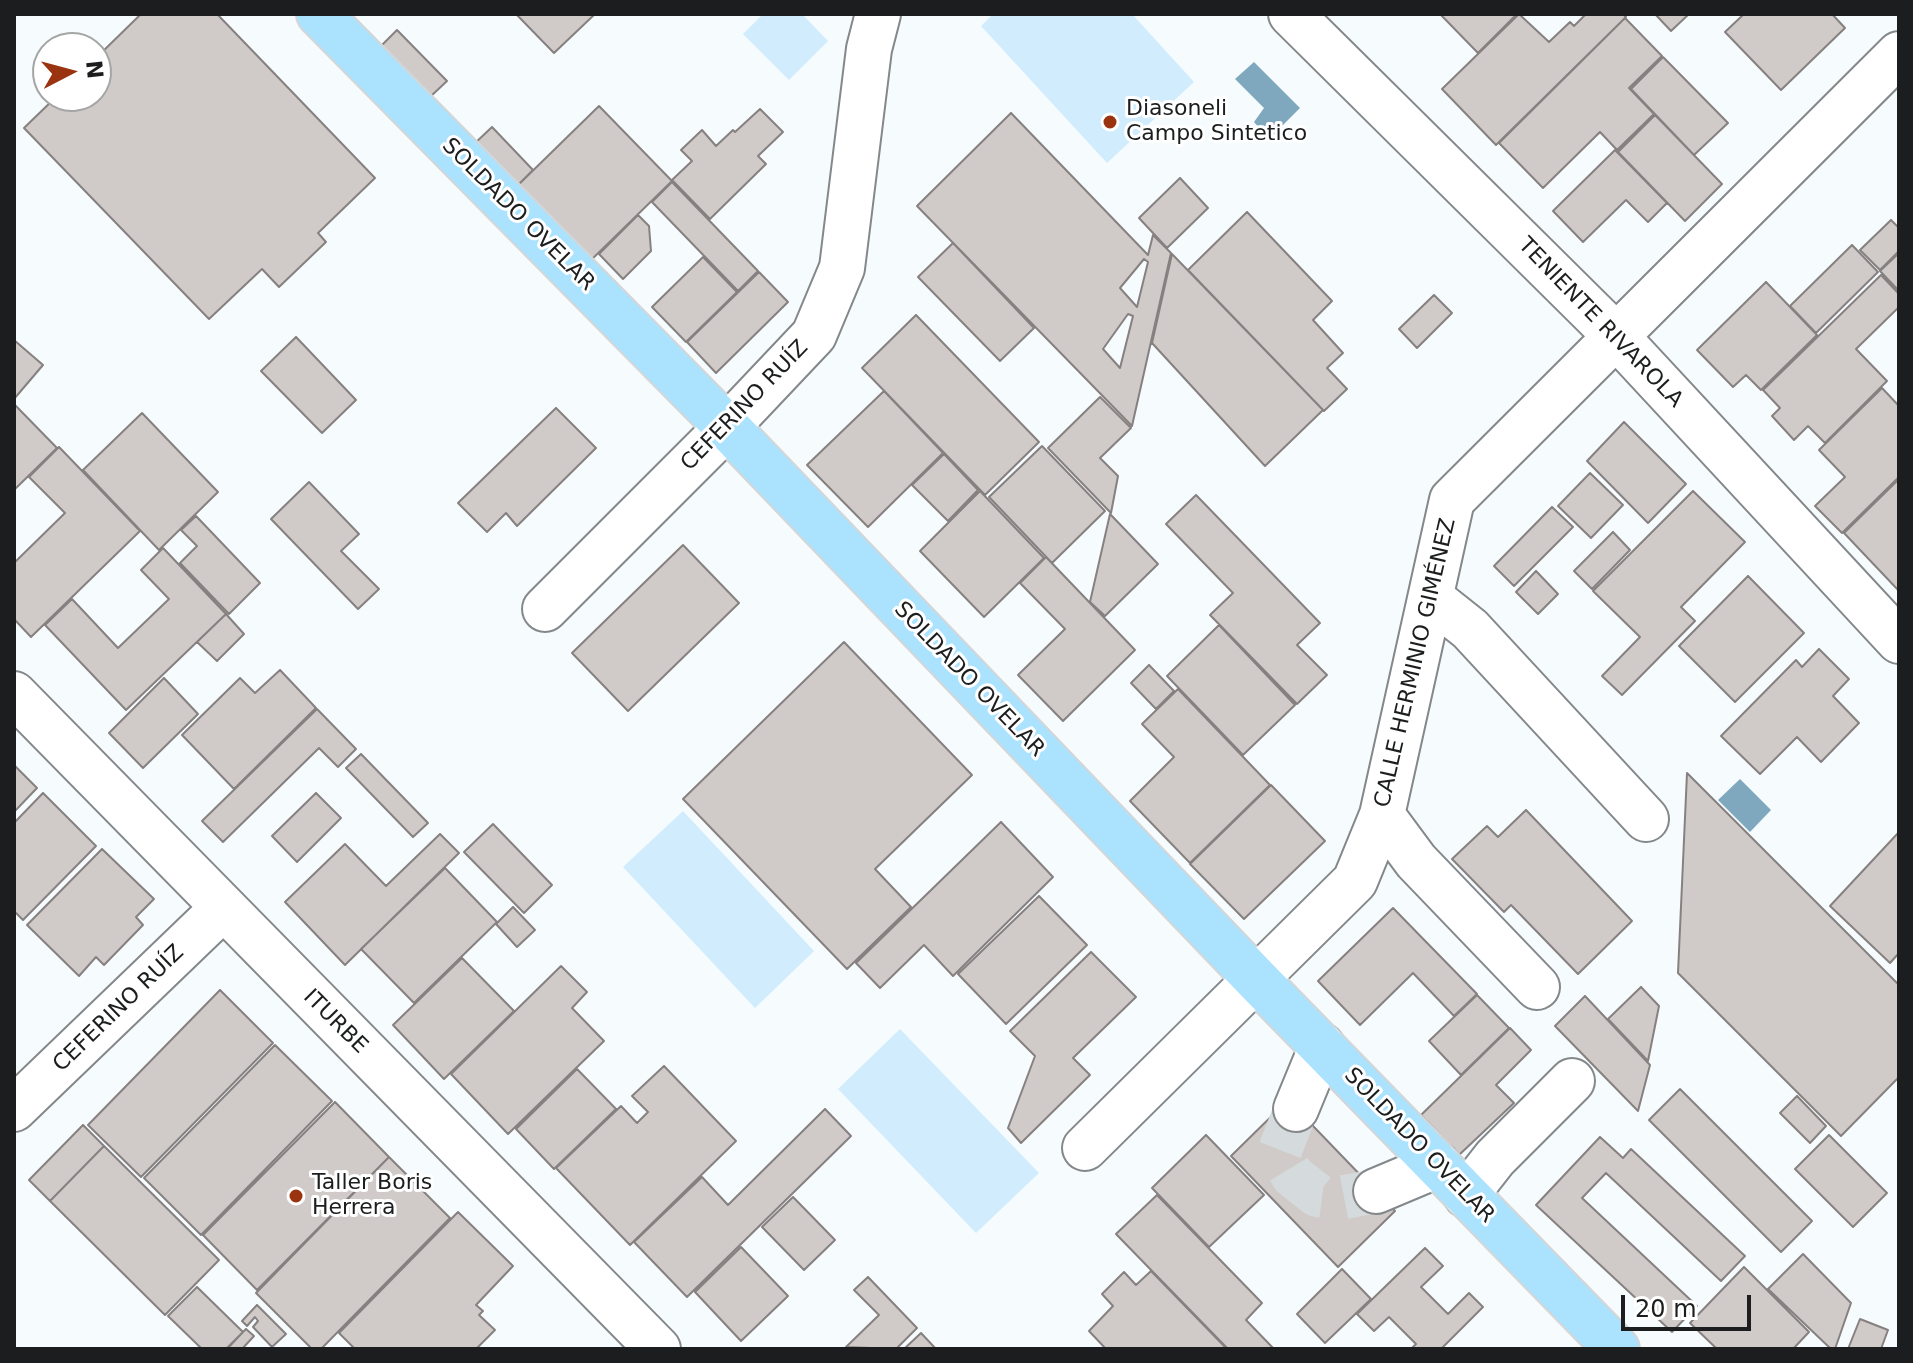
<!DOCTYPE html>
<html>
<head>
<meta charset="utf-8">
<style>
	body { margin:0 }
	#map { position:relative; width:1913px; height:1363px; overflow:hidden; background:#f6fbfe; font-family:"DejaVu Sans",sans-serif }
	canvas { display:block }
	.frame { position:absolute; inset:0; border:16px solid #1b1d1e; pointer-events:none }
	.north { position:absolute; left:32px; top:32px; width:80px; height:80px; box-sizing:border-box; background:#fff; border:2px solid #a4a5a5; border-radius:50%; rotate:84deg; font-size:22px; font-weight:700; line-height:32px; text-align:center; color:#1b1d1e }
	.north::after { content:''; display:block; margin:auto; width:28px; height:36px; background:#9a3310; clip-path:polygon(50% 0,100% 100%,50% 72%,0 100%) }
	.scale { position:absolute; left:1621px; top:1295px; width:130px; height:36px; box-sizing:border-box; border:4px solid #1b1d1e; border-top:0; padding-left:10px; font-size:24px; line-height:28px; white-space:nowrap; color:#1b1d1e; -webkit-text-stroke:6px #fff; paint-order:stroke }
</style>
</head>
<body>
<div id="map">
<canvas width="1913" height="1363"></canvas>
<div class="frame"></div>
<div class="north">N</div>
<div class="scale">20 m</div>
</div>
<script>
const context = document.querySelector('canvas').getContext('2d');
context.lineJoin = 'round';
function fill(path, color) {
  context.fillStyle = color;
  context.fill(path, 'evenodd');
}
function poly(rows) {
  const path = new Path2D();
  for (const r of rows) {
    path.moveTo(r[0], r[1]);
    for (let i = 2; i < r.length; i += 2) path.lineTo(r[i], r[i + 1]);
  }
  return path;
}
function strokePath(path, color, width, dash) {
  context.strokeStyle = color;
  context.lineWidth = width;
  context.lineCap = dash ? 'butt' : 'round';
  context.setLineDash(dash || []);
  context.stroke(path);
}
function label(font, color, halo, rows, align = 'center') {
  context.font = font + ' "DejaVu Sans",sans-serif';
  context.lineWidth = 6;
  context.setLineDash([]);
  context.textBaseline = 'middle';
  context.strokeStyle = halo;
  context.fillStyle = color;
  for (const [text, x, y, turn = 0] of rows) {
    context.save();
    context.translate(x, y);
    context.rotate((+turn || 0) * Math.PI / 180);
    context.textAlign = isNaN(turn) ? turn : align;
    if (halo) context.strokeText(text, 0, 0);
    context.fillText(text, 0, 0);
    context.restore();
  }
}
const green = poly([
	[763,14,802,14,828,41,789,80,743,34],
	[993,14,1132,14,1194,82,1107,163,981,26],
	[683,811,814,951,755,1008,623,867],
	[900,1029,1039,1173,976,1233,838,1089]
]);
const water = poly([
	[1254,62,1300,108,1269,139,1254,122,1264,108,1235,79],
	[1740,779,1771,810,1750,832,1718,800]
]);
const building = poly([
	[141,14,217,14,375,178,318,233,326,242,279,287,262,269,209,319,24,128,57,96,96,96,96,58,141,14],
	[516,14,595,14,554,53,516,14],
	[1440,14,1517,14,1478,53,1440,14],
	[1519,14,1549,42,1570,22,1574,26,1586,14,1623,14,1626,17,1496,145,1442,89,1519,14],
	[1655,14,1689,14,1671,31,1655,14],
	[1744,14,1832,14,1845,28,1781,90,1725,32,1744,14],
	[1625,18,1662,56,1629,88,1654,114,1617,150,1600,132,1543,188,1499,143,1625,18],
	[397,30,447,81,429,98,380,47,397,30],
	[1663,57,1728,123,1694,155,1631,89,1663,57],
	[599,106,672,181,586,265,513,190,599,106],
	[760,109,783,132,758,156,766,164,710,219,672,180,692,161,681,150,702,130,716,146,733,130,735,132,760,109],
	[1011,113,1148,255,1153,235,1171,253,1132,426,917,206,1011,113],
	[1144,259,1148,262,1137,307,1120,288,1144,259],
	[1128,314,1133,316,1120,368,1103,349,1128,314],
	[1655,115,1722,184,1685,221,1618,152,1655,115],
	[492,127,533,170,513,190,472,146,492,127],
	[1615,150,1667,203,1648,222,1626,200,1583,242,1553,211,1615,150],
	[1180,178,1208,208,1167,248,1139,218,1180,178],
	[672,182,758,271,738,291,652,202,672,182],
	[1247,212,1332,301,1313,320,1343,353,1327,368,1347,389,1324,411,1188,270,1247,212],
	[638,215,649,226,651,251,623,279,599,254,638,215],
	[1891,220,1899,228,1899,251,1880,270,1860,250,1891,220],
	[953,243,1034,328,1000,361,918,277,953,243],
	[1852,245,1878,272,1816,333,1790,306,1852,245],
	[1899,253,1899,291,1880,271,1899,253],
	[1172,254,1323,410,1265,466,1152,343,1172,254],
	[703,257,737,292,686,342,652,307,703,257],
	[759,272,788,302,716,373,687,342,759,272],
	[1881,275,1899,294,1899,307,1856,349,1887,381,1825,443,1808,426,1794,440,1772,416,1780,408,1763,390,1881,275],
	[1766,282,1817,335,1761,390,1746,375,1733,387,1697,350,1766,282],
	[1434,295,1452,313,1417,348,1399,329,1434,295],
	[916,315,1039,442,985,495,862,368,916,315],
	[296,337,356,400,322,433,261,371,296,337],
	[14,340,43,365,14,399,14,340],
	[1882,388,1899,406,1899,477,1842,533,1815,506,1845,477,1819,450,1882,388],
	[884,391,943,453,868,527,807,465,884,391],
	[1100,397,1131,428,1100,458,1118,476,1111,513,1048,448,1100,397],
	[14,404,57,448,14,490,15,437,14,404],
	[556,408,596,448,517,526,506,513,487,532,458,503,556,408],
	[142,413,218,492,159,550,83,470,142,413],
	[1624,422,1686,484,1648,523,1587,461,1624,422],
	[1042,446,1105,511,1052,563,989,497,1042,446],
	[59,447,140,531,31,637,14,619,14,563,65,513,29,477,59,447],
	[944,454,978,490,948,521,912,485,944,454],
	[1590,473,1623,505,1591,538,1558,506,1590,473],
	[1899,479,1899,591,1844,533,1899,479],
	[309,482,359,534,341,551,379,589,358,609,271,519,309,482],
	[980,491,1044,558,984,617,920,551,980,491],
	[1693,491,1745,542,1681,607,1695,621,1622,695,1602,676,1640,637,1593,591,1693,491],
	[1196,495,1320,623,1297,645,1327,675,1297,704,1210,615,1233,593,1166,524,1196,495],
	[1552,507,1573,527,1514,586,1494,566,1552,507],
	[1110,514,1158,564,1105,616,1090,602,1110,514],
	[196,516,260,583,229,614,180,563,197,546,181,530,196,516],
	[1613,532,1630,550,1592,589,1574,571,1613,532],
	[683,545,739,603,628,711,572,653,683,545],
	[163,548,226,614,126,710,45,625,72,599,118,648,169,599,141,570,163,548],
	[1046,557,1135,650,1063,721,1018,675,1065,629,1020,583,1046,557],
	[1536,571,1558,594,1538,614,1516,592,1536,571],
	[1748,576,1804,633,1735,702,1679,646,1748,576],
	[226,614,244,634,217,661,197,642,226,614],
	[1219,625,1295,705,1243,755,1167,676,1219,625],
	[844,642,972,775,875,869,911,907,847,969,683,799,844,642],
	[1819,649,1849,679,1833,696,1859,723,1821,762,1797,737,1760,774,1721,736,1796,660,1802,667,1819,649],
	[1149,665,1174,691,1156,709,1131,683,1149,665],
	[280,670,316,708,234,789,182,735,240,678,255,693,280,670],
	[164,678,198,714,143,768,109,733,164,678],
	[1178,689,1270,785,1190,863,1130,801,1174,757,1142,724,1178,689],
	[317,709,356,749,338,767,319,748,223,842,202,821,317,709],
	[361,754,428,823,413,837,346,768,361,754],
	[14,765,37,788,14,812,14,765],
	[1687,773,1899,985,1899,1077,1841,1136,1678,973,1687,773],
	[1271,785,1325,841,1244,919,1190,864,1271,785],
	[43,793,96,846,23,920,14,911,14,823,43,793],
	[316,793,341,818,297,862,272,836,316,793],
	[1526,810,1632,921,1578,974,1511,905,1504,912,1452,859,1487,826,1498,837,1526,810],
	[1001,822,1053,877,953,976,924,945,880,988,856,963,1001,822],
	[493,824,552,885,524,913,464,852,493,824],
	[1899,832,1899,953,1890,963,1830,906,1899,832],
	[440,834,459,853,345,965,285,902,345,844,386,886,440,834],
	[102,849,154,899,136,917,143,925,104,965,96,957,79,976,27,925,102,849],
	[445,868,497,922,414,1003,361,949,445,868],
	[1039,896,1087,945,1006,1024,958,974,1039,896],
	[513,907,535,930,517,947,496,924,513,907],
	[1393,908,1477,994,1454,1016,1413,973,1360,1025,1318,981,1393,908],
	[1091,952,1136,997,1073,1058,1090,1075,1021,1143,1008,1128,1035,1056,1010,1031,1091,952],
	[462,958,514,1011,444,1079,393,1025,462,958],
	[561,966,587,992,572,1008,604,1041,508,1134,451,1074,561,966],
	[1641,987,1659,1006,1648,1061,1608,1019,1641,987],
	[220,990,273,1043,141,1177,88,1125,220,990],
	[1477,995,1509,1028,1461,1075,1429,1041,1477,995],
	[1585,996,1650,1065,1638,1111,1555,1026,1585,996],
	[1510,1028,1531,1050,1496,1085,1514,1103,1459,1155,1421,1115,1510,1028],
	[275,1045,332,1101,201,1235,144,1178,275,1045],
	[664,1066,736,1141,630,1245,556,1168,621,1106,637,1123,648,1112,632,1096,664,1066],
	[577,1069,616,1109,554,1169,516,1129,577,1069],
	[1680,1089,1812,1221,1781,1252,1649,1120,1680,1089],
	[1797,1096,1826,1126,1810,1143,1780,1113,1797,1096],
	[1288,1100,1395,1211,1338,1267,1231,1156,1288,1100],
	[335,1102,389,1157,257,1290,203,1235,335,1102],
	[825,1109,851,1136,687,1297,634,1242,702,1177,728,1205,825,1109],
	[83,1125,104,1146,50,1201,29,1180,83,1125],
	[1206,1135,1264,1195,1209,1247,1152,1188,1206,1135],
	[1829,1135,1887,1193,1853,1227,1795,1169,1829,1135],
	[1600,1137,1623,1158,1631,1149,1745,1256,1721,1281,1606,1173,1582,1198,1697,1306,1672,1332,1536,1205,1600,1137],
	[104,1146,219,1260,165,1315,50,1201,104,1146],
	[389,1157,450,1218,321,1349,312,1349,256,1293,389,1157],
	[1157,1195,1262,1303,1246,1320,1274,1349,1228,1349,1116,1234,1157,1195],
	[793,1197,835,1240,804,1270,762,1227,793,1197],
	[458,1212,513,1266,476,1305,483,1311,479,1315,495,1330,476,1349,355,1349,339,1333,458,1212],
	[741,1247,788,1296,741,1341,695,1292,741,1247],
	[1425,1248,1443,1266,1421,1287,1448,1314,1469,1293,1483,1307,1441,1349,1411,1349,1416,1344,1389,1317,1374,1331,1357,1314,1425,1248],
	[1803,1254,1851,1303,1835,1349,1831,1349,1768,1289,1803,1254],
	[1744,1267,1809,1332,1793,1349,1717,1349,1690,1323,1744,1267],
	[1342,1269,1371,1299,1325,1343,1297,1314,1342,1269],
	[1151,1271,1227,1349,1106,1349,1089,1331,1113,1306,1102,1294,1124,1272,1136,1285,1151,1271],
	[868,1277,917,1328,896,1349,846,1347,879,1315,854,1290,868,1277],
	[197,1287,243,1332,227,1349,202,1349,168,1316,197,1287],
	[257,1305,286,1334,272,1347,253,1327,258,1321,255,1317,247,1326,242,1321,257,1305],
	[1860,1319,1888,1330,1881,1349,1848,1349,1860,1319],
	[246,1329,254,1336,242,1349,226,1349,246,1329],
	[921,1333,936,1349,904,1349,921,1333]
]);
const minorTunnel = poly([
	[1296,1109,1279,1153,1293,1176,1317,1195,1340,1198,1376,1191]
]);
const minor = poly([
	[1291,14,1615,335,1899,641],
	[1431,598,1470,629,1646,819],
	[545,609,727,427,814,335,842,268,869,49,878,14],
	[14,694,658,1349],
	[1382,815,1416,861,1537,987],
	[14,1109,223,908],
	[1296,1109,1322,1046],
	[1085,1148,1355,881,1382,815,1452,500,1899,54],
	[1376,1191,1438,1165],
	[1466,1195,1495,1158,1572,1081]
]);
const major = poly([
	[319,14,727,427,1257,980,1617,1349]
]);
const markers = [
	[1110,122,8,"#9a3310"],
	[296,1196,8,"#9a3310"]
];
const poiNames = [
	["Diasoneli",1126,109],
	["Campo Sintetico",1126,134],
	["Taller Boris",312,1183],
	["Herrera",312,1208]
];
const streetNames = [
	["SOLDADO OVELAR",518,215,45],
	["TENIENTE RIVAROLA",1600,323,46],
	["CEFERINO RUÍZ",745,406,-46],
	["CALLE HERMINIO GIMÉNEZ",1416,663,-77],
	["SOLDADO OVELAR",969,680,46],
	["CEFERINO RUÍZ",119,1009,-44],
	["ITURBE",335,1022,45],
	["SOLDADO OVELAR",1419,1146,46]
];
fill(green, '#d0ecfd');
fill(water, '#7fa8be');
fill(building, '#d0cbc9');
strokePath(building, '#868180', 2);
strokePath(minorTunnel, '#d5dadc', 44, [44, 22]);
strokePath(minor, '#84888a', 48);
strokePath(major, '#d6d6d6', 48);
strokePath(minor, '#fff', 44);
strokePath(major, '#abe2fe', 44);
for (const [x, y, r, color] of markers) {
  const dot = new Path2D();
  dot.arc(x, y, r, 0, 2 * Math.PI);
  context.fillStyle = color;
  context.fill(dot);
  strokePath(dot, '#fff', 3);
}
label('22px', '#1b1d1e', '#fff', poiNames, 'left');
label('22px', '#1b1d1e', '#fff', streetNames);
</script>
</body>
</html>
